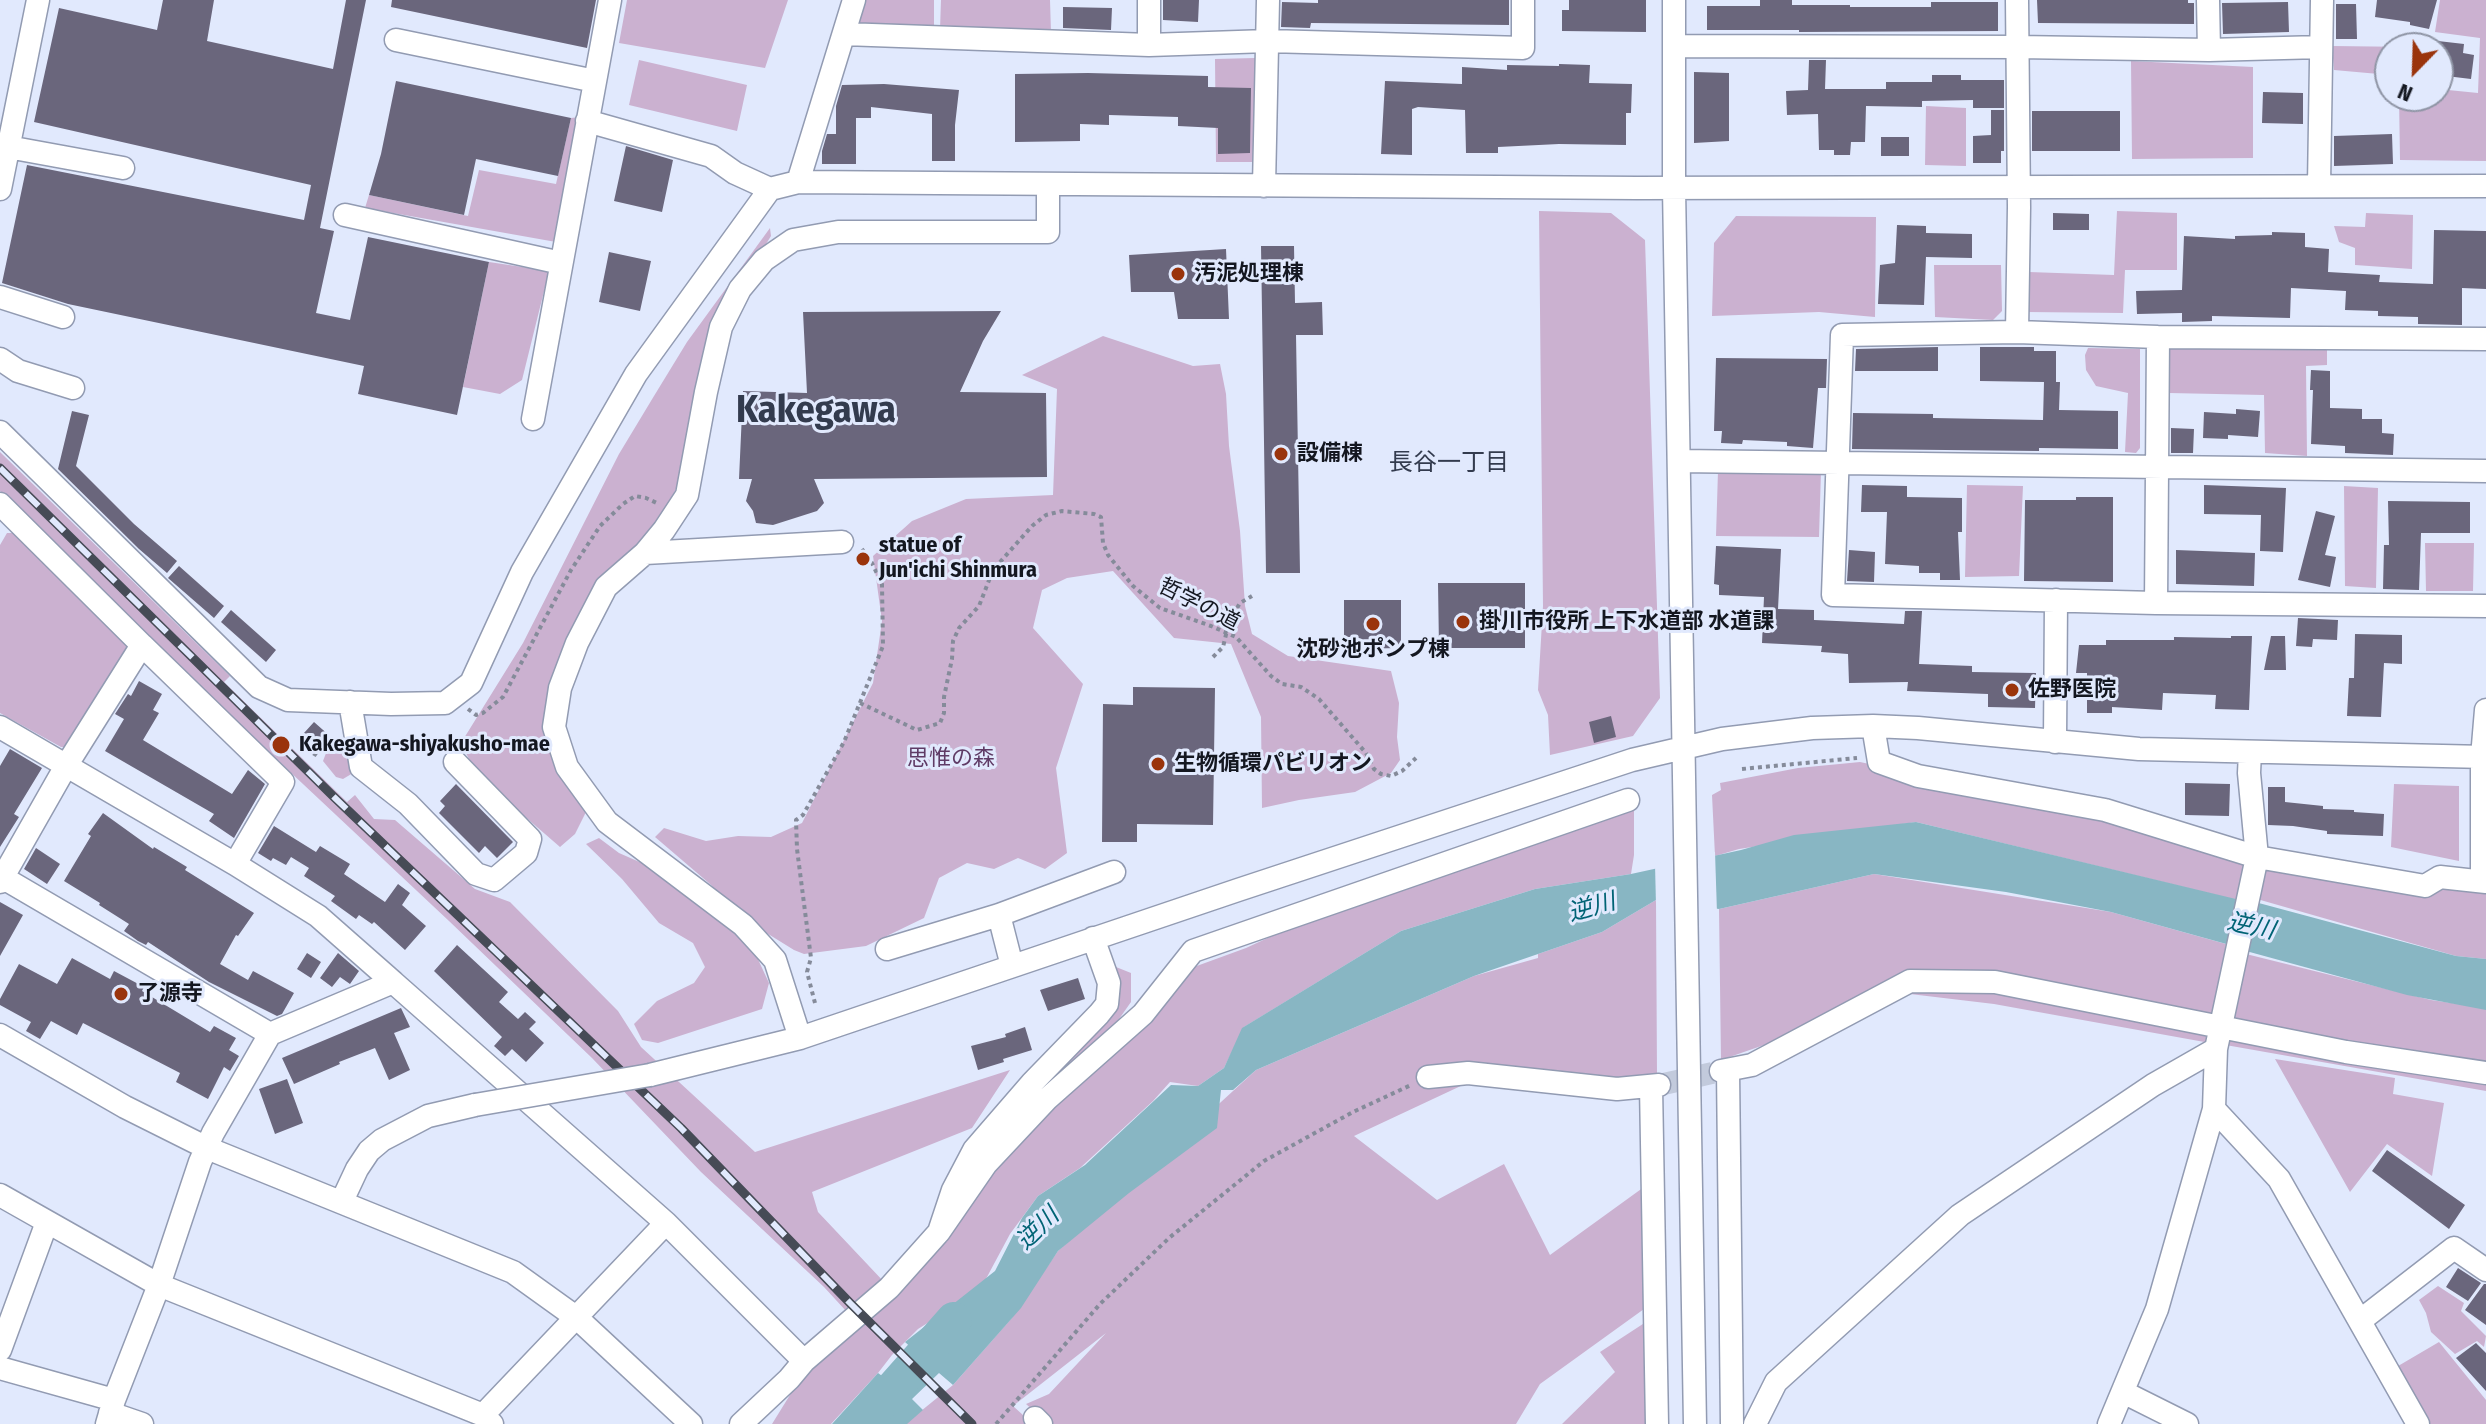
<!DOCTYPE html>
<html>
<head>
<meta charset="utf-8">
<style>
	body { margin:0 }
	#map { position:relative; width:2486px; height:1424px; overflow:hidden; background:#e1e9fd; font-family:"Fira Sans Condensed",sans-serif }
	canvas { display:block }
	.north { position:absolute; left:2374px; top:32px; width:80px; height:80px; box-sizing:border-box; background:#e1e9fd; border:2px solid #8f95a5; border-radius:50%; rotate:203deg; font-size:22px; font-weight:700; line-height:32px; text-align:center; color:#141720 }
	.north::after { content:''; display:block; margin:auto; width:28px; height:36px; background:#9a340c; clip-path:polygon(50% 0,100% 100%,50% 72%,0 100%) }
</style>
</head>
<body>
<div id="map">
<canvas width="2486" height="1424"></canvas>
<div class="north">N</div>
</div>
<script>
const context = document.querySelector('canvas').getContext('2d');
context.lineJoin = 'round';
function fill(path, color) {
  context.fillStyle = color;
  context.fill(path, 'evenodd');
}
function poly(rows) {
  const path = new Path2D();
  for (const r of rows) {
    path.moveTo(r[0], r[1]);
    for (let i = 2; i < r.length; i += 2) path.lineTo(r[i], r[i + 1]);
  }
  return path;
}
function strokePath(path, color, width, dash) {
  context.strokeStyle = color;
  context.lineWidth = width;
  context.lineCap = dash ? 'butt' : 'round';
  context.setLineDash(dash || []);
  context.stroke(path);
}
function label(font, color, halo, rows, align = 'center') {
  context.font = font + ' "Fira Sans Condensed","Noto Sans JP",sans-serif';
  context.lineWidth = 6;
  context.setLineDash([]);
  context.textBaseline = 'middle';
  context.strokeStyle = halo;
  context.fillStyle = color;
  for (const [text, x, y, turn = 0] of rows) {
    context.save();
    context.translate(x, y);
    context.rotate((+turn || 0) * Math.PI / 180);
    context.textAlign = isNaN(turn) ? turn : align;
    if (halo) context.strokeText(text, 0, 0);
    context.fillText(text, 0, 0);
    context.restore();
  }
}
const green = poly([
	[627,0,788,0,765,68,619,43],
	[862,0,934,0,934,28,854,25],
	[941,0,1050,0,1051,33,940,30],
	[2440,0,2486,0,2486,161,2400,160,2399,96,2438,96,2438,89,2478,93,2480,38,2435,32],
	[2332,46,2414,47,2414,48,2390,48,2390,75,2334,70],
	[1255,58,1259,162,1216,162,1215,59],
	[639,60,747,85,737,131,629,105],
	[2131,61,2253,67,2253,158,2132,159],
	[1926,106,1966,108,1966,166,1925,165],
	[580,117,556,242,365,208,369,195,468,216,479,170,556,184,571,118],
	[1539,211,1611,213,1645,240,1660,698,1633,736,1550,755,1548,715,1538,690,1543,606],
	[2117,211,2177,213,2177,270,2125,270,2123,313,2027,312,2029,272,2114,275],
	[2366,213,2413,215,2412,269,2355,265,2355,248,2339,242,2334,226,2365,227],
	[1736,216,1876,217,1875,317,1819,312,1712,316,1714,243],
	[770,228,771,236,718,322,680,479,666,512,645,548,612,573,560,657,546,713,555,758,586,812,575,834,560,847,477,775,461,743,523,643,619,454,654,396,687,342],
	[489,262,549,271,522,380,500,394,463,387],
	[1934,265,2001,265,2002,311,1993,320,1935,317],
	[1103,336,1193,366,1220,364,1226,394,1229,446,1240,531,1245,606,1252,634,1288,656,1391,671,1399,703,1397,737,1400,760,1391,773,1355,792,1299,800,1262,808,1261,717,1231,644,1174,638,1113,571,1067,578,1042,590,1033,628,1083,684,1056,768,1067,853,1045,869,1018,858,994,869,967,863,939,878,924,918,866,946,804,954,794,950,752,924,710,884,655,837,664,828,706,841,738,836,771,837,802,823,873,683,882,621,873,556,912,521,966,499,1053,495,1057,389,1022,375],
	[2171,344,2327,346,2327,365,2306,366,2307,456,2265,453,2264,395,2169,393,2166,350],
	[2088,348,2140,349,2140,448,2136,453,2125,452,2128,393,2096,386,2086,370,2085,355],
	[0,452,230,676,224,682,347,802,355,795,374,819,395,820,475,889,510,902,618,1011,641,1047,755,1152,1010,1070,972,1128,812,1192,818,1212,885,1283,1016,1139,1183,971,1246,948,1376,888,1634,806,1634,855,1631,874,1535,889,1401,931,1244,1027,1224,1068,1198,1086,1170,1082,1153,1101,1080,1168,1038,1196,1010,1234,980,1290,918,1329,892,1355,878,1373,831,1424,772,1424,798,1382,858,1324,824,1287,701,1172,592,1058,449,921,174,663,0,491],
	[1718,471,1821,471,1819,537,1716,536],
	[1967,485,2023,486,2019,576,1965,577],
	[2344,486,2378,488,2376,588,2345,586],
	[7,533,14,533,126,642,126,653,71,747,61,747,0,713,0,545],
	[2425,543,2474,543,2473,591,2426,591],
	[345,743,358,761,353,773,343,779,336,777,323,761,328,748],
	[1860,762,2101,814,2246,859,2237,900,1916,822,1739,849,1715,856,1712,795,1721,790,1720,783,1798,768],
	[2394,784,2459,786,2459,861,2391,847],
	[599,838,619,853,660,871,721,918,756,955,769,983,762,1009,658,1043,642,1040,634,1024,657,1001,694,983,705,967,693,943,659,923,622,879,586,844],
	[2263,867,2486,891,2486,959,2456,956,2257,899],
	[1874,874,2111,912,2226,944,2210,1043,1994,1004,1910,994,1721,1060,1719,909],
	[1656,900,1657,1075,1585,1092,1465,1084,1354,1136,1437,1200,1504,1164,1550,1255,1644,1187,1644,1309,1540,1384,1516,1424,1048,1424,1026,1404,1049,1394,1106,1333,1013,1406,1033,1424,905,1424,953,1385,1011,1319,1058,1251,1256,1070,1474,976,1538,958,1538,954,1602,932],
	[2242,953,2431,1000,2486,1008,2486,1091,2220,1044],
	[1111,965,1131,973,1131,1002,1112,1029,1021,1106,1095,1029],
	[2275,1059,2395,1078,2393,1094,2444,1103,2432,1176,2387,1144,2350,1192],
	[2438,1286,2464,1303,2461,1311,2486,1336,2484,1347,2477,1341,2455,1354,2431,1332,2426,1313,2419,1300],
	[1649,1320,1648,1424,1562,1424,1615,1372,1600,1352],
	[2439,1342,2486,1400,2486,1424,2426,1424,2393,1369]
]);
const water = poly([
	[1916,822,2240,900,2230,945,2111,912,2006,892,1874,874,1719,909,1656,900,1602,932,1474,976,1256,1070,1233,1090,1221,1090,1217,1128,1129,1193,1058,1251,1021,1308,953,1385,939,1373,912,1399,923,1410,907,1424,832,1424,878,1373,900,1389,928,1363,905,1342,995,1271,1022,1218,1038,1196,1085,1165,1171,1085,1198,1086,1224,1068,1242,1028,1401,931,1535,889,1631,874,1741,850,1794,835],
	[2255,902,2456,956,2486,959,2486,1010,2407,995,2246,951]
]);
const pier = poly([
	[1715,852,1717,913,1656,905,1655,864]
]);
const river = poly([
	[862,1424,954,1320]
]);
const building = poly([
	[163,0,214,0,207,41,333,69,346,0,366,0,320,228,334,231,316,313,350,320,368,237,489,262,457,415,358,394,364,366,68,304,2,283,27,165,304,220,311,185,34,122,59,8,157,30],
	[392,0,596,0,587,48,391,7],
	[1163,0,1199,0,1198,22,1163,20],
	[1318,0,1509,0,1509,25,1311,23,1310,28,1281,27,1282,2,1318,3],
	[1569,0,1646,0,1646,32,1562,31,1562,10,1569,10],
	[1760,0,1792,0,1792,5,1850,5,1850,7,1931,7,1931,2,1998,2,1998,31,1799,32,1799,30,1707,30,1707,6,1760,6],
	[2037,0,2188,0,2188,3,2194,3,2194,24,2038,23],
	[2377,0,2437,0,2429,29,2410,25,2410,22,2375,17],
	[2288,2,2289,32,2223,34,2222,3],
	[2336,4,2356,4,2357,39,2336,39],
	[1063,7,1112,8,1111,30,1063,28],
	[2438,41,2464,44,2463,53,2474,55,2471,79,2438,75],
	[1809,60,1826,60,1825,89,1886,89,1886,82,1932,82,1932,75,1961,75,1961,80,2004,80,2004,108,1973,108,1973,100,1922,101,1922,107,1866,106,1865,142,1851,142,1850,155,1834,155,1834,150,1819,150,1818,114,1787,115,1786,91,1808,90],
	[1559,64,1590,65,1589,83,1632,84,1631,113,1626,113,1626,145,1559,144,1498,147,1498,153,1466,153,1465,110,1418,107,1412,109,1412,155,1381,154,1385,81,1462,84,1462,67,1507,70,1507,65,1559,66],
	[1694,72,1729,73,1729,141,1694,143],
	[1088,73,1208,76,1208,87,1251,88,1250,153,1218,154,1218,128,1178,126,1178,117,1109,115,1109,125,1080,124,1080,141,1015,142,1015,74],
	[396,81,571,118,558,176,476,159,464,215,369,195,381,154],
	[884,84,959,90,955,125,955,161,932,161,932,114,871,107,871,118,856,118,856,164,822,164,822,151,827,134,836,134,836,106,842,85],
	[2263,92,2303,93,2303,124,2262,123],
	[1991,110,2004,110,2004,151,2001,151,2001,163,1973,163,1973,136,1991,135],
	[2032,111,2120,111,2120,151,2032,151],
	[2392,134,2393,164,2334,166,2334,136],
	[1881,137,1909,137,1909,156,1881,156],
	[626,146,673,160,662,212,614,201],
	[2053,213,2089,214,2089,230,2053,230],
	[1897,225,1926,226,1926,233,1972,234,1972,258,1926,257,1924,305,1878,304,1880,265,1895,263],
	[2434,230,2486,231,2486,289,2462,288,2462,325,2418,324,2418,317,2378,316,2378,311,2345,310,2346,291,2291,288,2290,318,2212,316,2212,321,2182,322,2182,313,2137,314,2136,291,2182,290,2184,236,2235,239,2235,236,2272,235,2272,232,2305,233,2305,247,2329,249,2328,272,2380,275,2379,282,2433,284],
	[1261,246,1294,246,1295,303,1322,302,1323,335,1296,335,1300,573,1266,573],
	[1226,249,1229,319,1178,319,1174,292,1131,292,1129,255],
	[609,252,651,261,640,311,599,302],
	[1001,311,983,341,960,392,1046,393,1047,477,814,479,824,503,817,511,773,525,756,523,753,511,746,501,752,479,739,479,743,391,807,393,803,312],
	[1938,347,1938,371,1855,371,1856,349],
	[1980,347,2034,347,2034,351,2056,351,2056,382,2044,382,2060,382,2059,410,2118,411,2118,449,2039,448,2039,451,1852,449,1853,413,1933,414,1933,418,2043,420,2044,382,1980,381],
	[1716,358,1827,359,1826,388,1818,388,1813,448,1787,446,1787,442,1743,440,1742,444,1721,443,1722,431,1714,431],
	[2311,370,2330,371,2330,408,2362,409,2362,419,2382,419,2382,433,2394,434,2393,455,2345,453,2345,446,2311,444,2313,390,2310,390],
	[2236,409,2260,411,2258,437,2228,435,2228,439,2203,438,2204,412,2236,414],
	[72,411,89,415,76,466,134,524,177,561,167,573,139,549,58,469],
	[2171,428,2194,429,2193,453,2171,453],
	[1862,485,1907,486,1907,497,1962,498,1962,532,1958,532,1960,580,1940,580,1940,573,1919,573,1919,566,1885,564,1887,512,1861,512],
	[2204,485,2286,488,2283,552,2260,551,2261,515,2204,514],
	[2076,497,2113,497,2113,582,2024,581,2025,500,2076,500],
	[2388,501,2470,502,2470,533,2421,533,2419,590,2383,589,2384,545,2389,545],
	[2316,511,2335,516,2325,555,2336,557,2330,587,2298,580],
	[1716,546,1781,549,1778,609,1814,610,1814,620,1904,624,1905,611,1922,611,1919,664,1972,666,1972,672,2036,673,2035,708,1988,707,1988,694,1907,691,1908,682,1849,683,1848,654,1821,652,1822,646,1762,643,1764,597,1719,595,1719,585,1714,584],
	[1849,550,1875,552,1874,582,1847,581],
	[2176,550,2255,553,2254,586,2176,584],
	[179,566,224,606,214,618,168,578],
	[1438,583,1525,583,1525,648,1439,648],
	[1344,600,1401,600,1401,648,1344,649],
	[231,610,276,650,266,662,221,622],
	[2298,618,2338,620,2337,640,2313,639,2312,647,2296,646],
	[2355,634,2402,635,2402,664,2384,663,2381,717,2347,716,2349,678,2354,678],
	[2231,636,2252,636,2249,710,2215,709,2216,695,2163,693,2162,710,2112,707,2112,713,2087,713,2087,673,2076,673,2079,645,2106,645,2106,640,2174,640,2174,637,2231,638],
	[2271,636,2285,636,2286,670,2264,670],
	[139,681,162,694,153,710,159,713,143,740,232,794,248,770,265,784,234,838,209,821,214,814,105,751,124,719,115,714,128,694,131,696],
	[1133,687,1215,688,1213,825,1137,824,1137,842,1102,842,1103,704,1133,705],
	[1611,716,1616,737,1594,743,1589,722],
	[314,722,331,737,320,749,304,733],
	[10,749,42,768,14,814,19,817,0,847,0,766],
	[2185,783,2230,784,2229,816,2185,815],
	[456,784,513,842,497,858,485,846,479,853,439,813,445,806,440,801],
	[2268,787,2285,787,2285,802,2323,806,2323,809,2354,810,2354,812,2384,814,2383,836,2327,834,2327,831,2293,826,2268,825],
	[103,813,153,849,154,847,187,867,185,870,254,913,238,936,236,935,220,964,248,980,253,971,294,993,282,1014,277,1016,209,982,148,942,146,945,138,941,124,931,129,924,99,905,100,903,64,881,91,836,88,834],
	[274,826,316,852,320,846,350,864,344,874,385,902,398,884,410,893,402,905,426,926,405,950,374,922,372,924,359,915,356,919,331,901,335,896,304,876,309,868,291,857,286,865,273,858,271,861,258,853],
	[36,848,60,864,47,884,24,869],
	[0,902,23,915,0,956],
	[457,945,508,992,499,1002,518,1019,525,1012,536,1022,529,1029,544,1043,526,1062,512,1049,505,1056,494,1046,502,1037,434,971],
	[307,953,321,962,311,978,297,969],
	[338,953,359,971,350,984,340,977,332,987,320,978],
	[72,958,110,979,114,971,144,987,142,991,210,1032,214,1026,236,1038,229,1050,239,1056,230,1071,224,1067,208,1099,176,1082,180,1073,83,1023,77,1035,51,1021,40,1039,26,1031,31,1022,0,1005,0,999,19,964,57,984],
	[1078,978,1085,999,1048,1011,1040,990],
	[401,1008,410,1027,394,1033,410,1070,389,1080,375,1048,339,1062,340,1064,294,1084,282,1058],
	[1025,1027,1032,1050,1003,1059,1004,1062,978,1070,971,1046,1006,1037,1005,1034],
	[287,1079,303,1123,275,1134,259,1089],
	[2387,1150,2465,1205,2449,1229,2372,1171],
	[2458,1268,2481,1283,2468,1301,2446,1287],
	[2484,1284,2486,1284,2486,1325,2465,1310],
	[2476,1343,2486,1353,2486,1391,2456,1358]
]);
const minorTunnel = poly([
	[1659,1085,1721,1071]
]);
const path = poly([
	[1213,657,1223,647,1229,622,1240,603,1252,596],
	[860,703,917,730,940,723,944,713,944,697,952,659,953,641,959,628,979,606,993,570,1032,526,1046,515,1062,511,1094,514,1101,517,1103,543,1108,555,1133,586,1160,608,1211,626,1236,637,1271,676,1282,684,1301,687,1319,699,1366,753,1374,769,1381,774,1391,776,1402,771,1416,758],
	[468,709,476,715,483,713,503,697,571,570,600,526,623,504,635,496,646,498,659,504],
	[314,756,318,750,322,750,337,739],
	[1742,769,1857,758],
	[815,1003,807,972,811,958,797,849,796,820,803,815,844,742,883,646,882,584,870,559,861,548],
	[996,1424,1100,1304,1169,1238,1264,1161,1353,1112,1411,1085]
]);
const minor = poly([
	[1149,0,1149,45],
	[1674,0,1674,188,1695,1424],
	[2208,0,2209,50],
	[844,34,1149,45,1268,41,1523,48,1523,0],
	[396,40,595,81],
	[1675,46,2018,47,2209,50,2321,47],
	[587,121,711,156,735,173,770,189],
	[8,147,123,168],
	[798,182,854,0],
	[2319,185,2322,0],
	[1264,186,1268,0],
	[0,189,38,0],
	[345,215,561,263],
	[0,297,63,317],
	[2017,332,2019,207,2017,0],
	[2486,339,2158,337,2017,332,1842,335,1833,595,2156,603,2486,606],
	[0,359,18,371,73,388],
	[533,419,610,0],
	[0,432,259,687,288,700,391,704,445,703,471,683,522,572,636,374,770,189,798,182,1637,188,2486,186],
	[1679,461,2486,471],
	[0,504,142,645,66,766,0,882],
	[645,553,664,530,687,495,706,392,721,327,740,289,764,260,793,240,838,232,1048,232,1048,185],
	[2156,603,2158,337],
	[142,645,283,782,235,864],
	[350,702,361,767,408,804,476,874,494,880,526,853,530,839,455,762],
	[1873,726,1879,762,1918,776,2105,810,2257,857,2425,886,2440,877,2486,882],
	[0,727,235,864,318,916,393,982,270,1034,213,1133,200,1162,159,1285,114,1400,107,1424],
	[2055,742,2056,600],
	[0,876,270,1034],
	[2482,880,2482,757,2486,710],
	[999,915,1012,966],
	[887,949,999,915,1114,872],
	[393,982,666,1223,804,1361],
	[0,1035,125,1107,207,1148,513,1272,577,1318,691,1424],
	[800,1038,775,960,743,925,607,822,567,767,554,727,560,688,577,643,606,587,645,553,842,542],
	[1728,1070,1732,1424],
	[1721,1071,1752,1065,1910,981,1995,982,2346,1052,2486,1073],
	[650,1075,800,1038,1238,890,1632,760,1722,739,1812,728,1873,726,1918,728,2139,749,2486,757],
	[1428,1077,1468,1073,1617,1089,1659,1085],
	[1651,1086,1657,1424],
	[2214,1109,2279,1179,2418,1424],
	[0,1195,159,1285,483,1415,492,1424],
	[342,1201,357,1169,369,1151,382,1140,428,1116,475,1105],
	[939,1232,986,1164,1047,1099,1143,1014,1193,951,1628,800],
	[2361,1320,2454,1248,2486,1270],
	[0,1350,47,1222],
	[0,1368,114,1400],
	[2123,1392,2187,1424],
	[110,1413,142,1424],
	[483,1415,666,1223],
	[1035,1418,1041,1424],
	[741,1424,789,1379,804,1361,889,1288,939,1232,953,1190,974,1150,1032,1083,1099,1014,1107,1004,1109,983,1093,938],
	[1755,1424,1776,1382,1960,1215,2153,1085,2216,1049],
	[2109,1424,2157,1309,2214,1109,2216,1049,2257,857,2249,773,2250,752]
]);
const rail = poly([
	[0,468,335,798,681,1128,850,1303,972,1424]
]);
const minorBridge = poly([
	[475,1105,650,1075]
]);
const markers = [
	[1178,274,8,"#9a340c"],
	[1281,454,8,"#9a340c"],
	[863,559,8,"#9a340c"],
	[1463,622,8,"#9a340c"],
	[1373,624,8,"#9a340c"],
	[2012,690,8,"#9a340c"],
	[281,745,10,"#9a340c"],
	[1158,764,8,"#9a340c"],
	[121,994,8,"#9a340c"]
];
const poiNames = [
	["汚泥処理棟",1194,274],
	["設備棟",1297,454],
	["statue of",879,546],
	["Jun'ichi Shinmura",879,571],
	["掛川市役所 上下水道部 水道課",1479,622],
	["沈砂池ポンプ棟",1373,650,"center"],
	["佐野医院",2028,690],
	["Kakegawa-shiyakusho-mae",299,745],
	["生物循環パビリオン",1174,764],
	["了源寺",137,994]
];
const streetNames = [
	["哲学の道",1199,605,27]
];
const parkNames = [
	["思惟の森",951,759]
];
const neighbourhoodNames = [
	["長谷一丁目",1449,463]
];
const waterNames = [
	["逆川",1592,908,-16],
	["逆川",2251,927,12],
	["逆川",1038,1229,-44]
];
const townNames = [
	["Kakegawa",816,411]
];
fill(green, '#cbb1d0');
fill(water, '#88b6c3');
fill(pier, '#e1e9fd');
strokePath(river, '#88b6c3', 36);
fill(building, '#6a667c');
strokePath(minorTunnel, '#c2cadc', 22, [22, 11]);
strokePath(minor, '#929bb2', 25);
strokePath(path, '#858b9a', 4, [4, 4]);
strokePath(minor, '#fff', 22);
strokePath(rail, '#464b56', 9);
strokePath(rail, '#e1e9fd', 6, [18]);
strokePath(minorBridge, '#929bb2', 25, []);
strokePath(minorBridge, '#fff', 22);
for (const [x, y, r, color] of markers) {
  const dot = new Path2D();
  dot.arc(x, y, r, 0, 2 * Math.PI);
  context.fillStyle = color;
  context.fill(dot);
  strokePath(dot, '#e1e9fd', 3);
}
label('bold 22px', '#141720', '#e1e9fd', poiNames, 'left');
label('22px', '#141720', '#e1e9fd', streetNames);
label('22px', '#5f3b66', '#e1e9fd', parkNames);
label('24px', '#333b4e', '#e1e9fd', neighbourhoodNames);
label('italic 24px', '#006375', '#e1e9fd', waterNames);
label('bold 38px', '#333b4e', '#e1e9fd', townNames);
</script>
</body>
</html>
